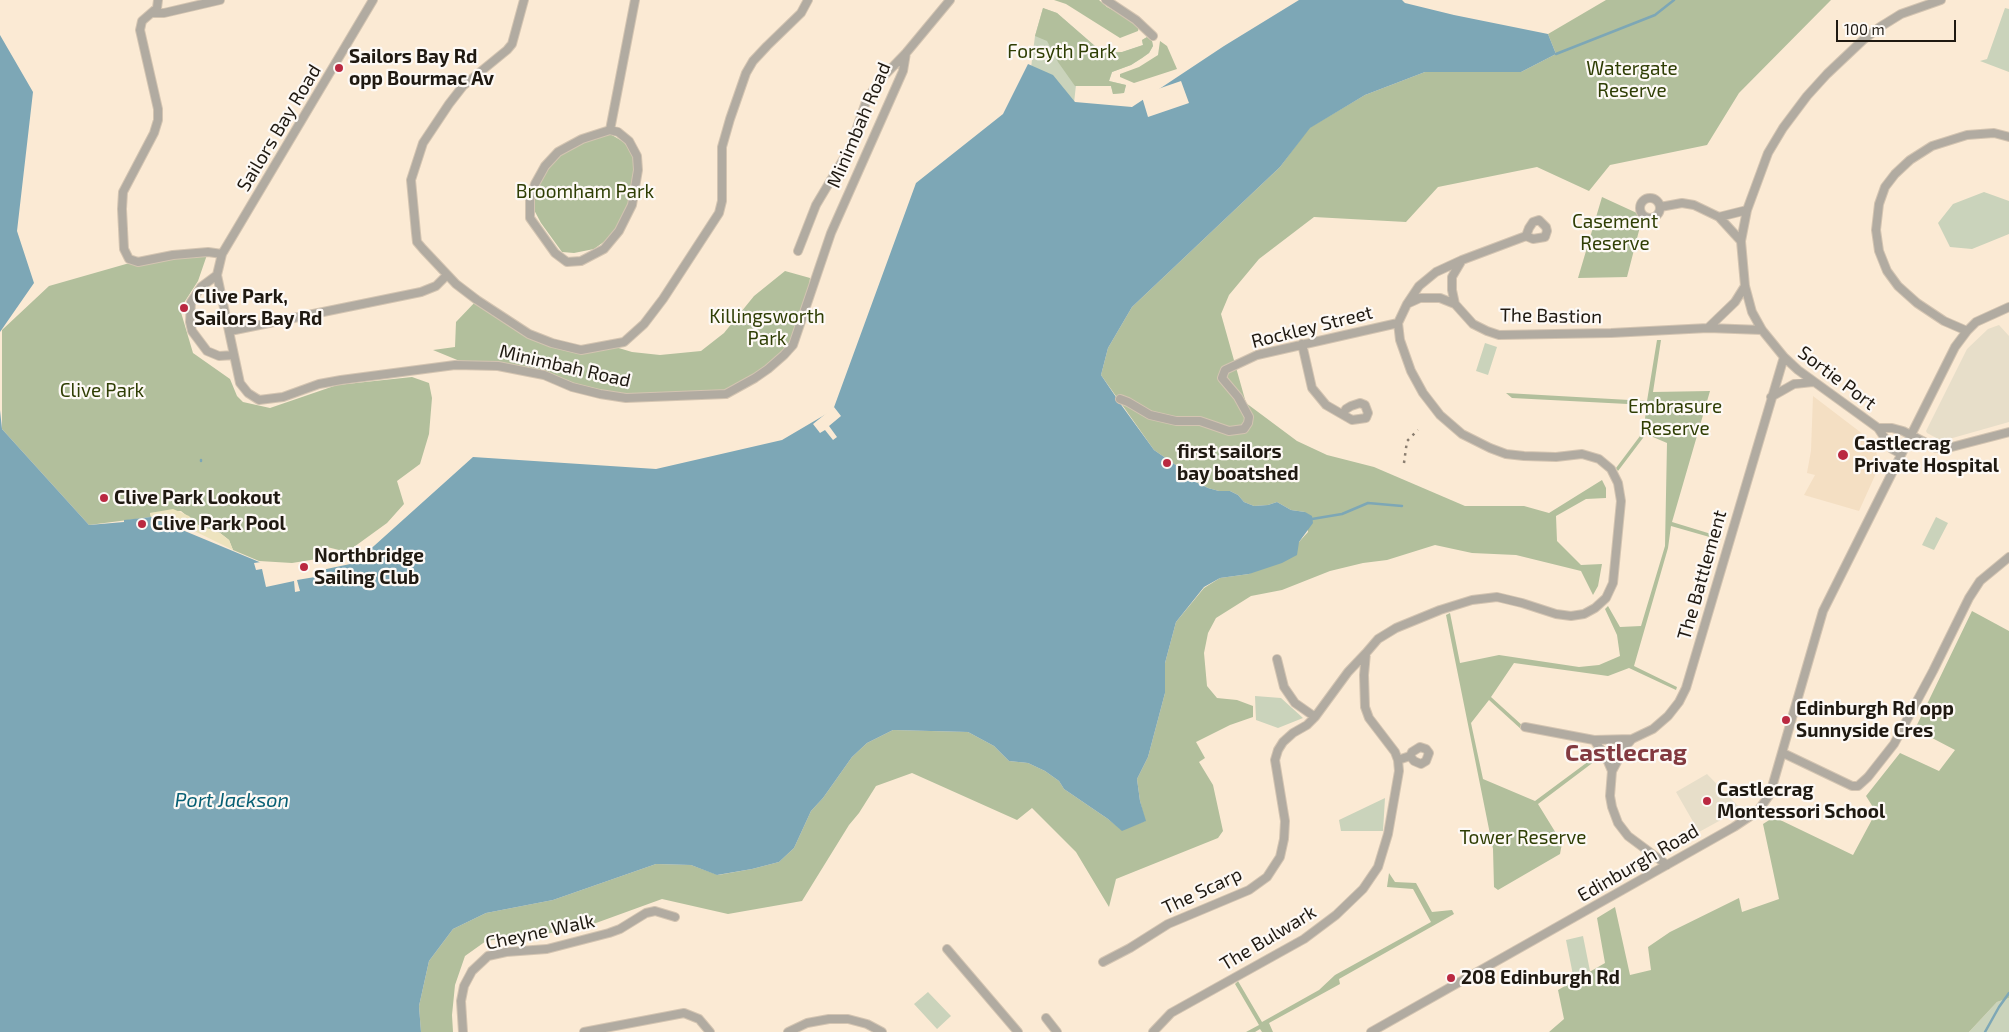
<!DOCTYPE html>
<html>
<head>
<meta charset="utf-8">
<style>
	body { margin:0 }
	#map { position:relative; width:2009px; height:1032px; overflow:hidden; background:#fbead4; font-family:"Exo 2",sans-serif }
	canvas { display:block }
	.scale { position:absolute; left:1836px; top:20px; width:120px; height:22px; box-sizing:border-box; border:2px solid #1f1911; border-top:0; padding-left:6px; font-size:15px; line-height:18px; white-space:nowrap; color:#1f1911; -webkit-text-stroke:4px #fdf9f5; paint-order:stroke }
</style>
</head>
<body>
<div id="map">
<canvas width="2009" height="1032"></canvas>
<div class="scale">100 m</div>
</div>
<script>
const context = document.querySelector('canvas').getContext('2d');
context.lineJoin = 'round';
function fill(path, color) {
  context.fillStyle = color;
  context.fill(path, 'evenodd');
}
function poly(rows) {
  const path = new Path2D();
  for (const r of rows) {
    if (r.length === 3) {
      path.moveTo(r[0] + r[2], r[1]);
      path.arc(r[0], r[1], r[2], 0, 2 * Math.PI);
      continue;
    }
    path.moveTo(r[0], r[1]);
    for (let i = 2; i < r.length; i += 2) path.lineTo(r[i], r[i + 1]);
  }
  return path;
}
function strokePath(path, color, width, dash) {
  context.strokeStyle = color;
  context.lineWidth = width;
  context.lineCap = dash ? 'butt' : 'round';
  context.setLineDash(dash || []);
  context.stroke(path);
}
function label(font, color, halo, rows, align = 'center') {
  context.font = font + ' "Exo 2",sans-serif';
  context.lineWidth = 4.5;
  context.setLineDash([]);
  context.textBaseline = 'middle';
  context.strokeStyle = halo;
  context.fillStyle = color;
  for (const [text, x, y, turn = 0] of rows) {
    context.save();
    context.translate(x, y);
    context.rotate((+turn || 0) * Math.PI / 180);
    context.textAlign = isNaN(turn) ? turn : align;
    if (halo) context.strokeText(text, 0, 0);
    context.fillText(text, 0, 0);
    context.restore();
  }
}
const built = poly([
	[1813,396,1868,438,1875,448,1878,459,1877,471,1859,511,1804,495,1815,475,1807,473,1811,451]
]);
const education = poly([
	[1999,325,2009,336,2009,422,1942,441,1927,433,1926,431,1967,349,1988,329],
	[1707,774,1741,809,1699,832,1676,792]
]);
const green = poly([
	[1043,8,1057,13,1103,53,1122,52,1143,45,1142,40,1147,37,1152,41,1153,46,1149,53,1142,58,1131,65,1112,72,1109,81,1126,85,1124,93,1113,94,1111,86,1076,85,1074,103,1031,68,1035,36],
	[2005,8,2009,9,2009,72,1980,61,1987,59],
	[1984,192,2009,201,2009,234,1972,249,1950,247,1938,223,1953,204],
	[1485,343,1497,347,1488,375,1476,371],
	[1936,517,1948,523,1934,550,1922,545],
	[1255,696,1281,698,1303,718,1278,728,1256,720],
	[1385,798,1383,831,1341,831,1339,820],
	[1583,936,1590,971,1573,975,1566,940],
	[928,992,951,1016,937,1029,914,1004],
	[2009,998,2009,1032,1969,1032,1997,1002]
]);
const forest = poly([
	[1054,0,1099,0,1107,7,1132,20,1139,26,1138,31,1120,38,1066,4],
	[1606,0,1831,0,1739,93,1707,145,1610,165,1589,191,1537,167,1438,187,1406,222,1314,217,1259,259,1229,295,1221,314,1246,403,1297,441,1327,455,1374,467,1465,506,1524,506,1549,513,1602,480,1606,488,1606,498,1586,499,1556,516,1557,541,1581,565,1602,564,1598,586,1593,595,1581,571,1516,555,1472,553,1435,545,1387,560,1363,563,1330,571,1282,590,1251,596,1216,618,1208,633,1204,653,1207,686,1217,698,1237,700,1253,706,1253,717,1230,725,1196,742,1205,758,1199,762,1213,785,1223,831,1218,838,1116,879,1109,907,1076,852,1032,808,1017,820,912,773,876,786,859,813,849,825,802,901,728,914,662,899,596,923,558,932,486,941,465,956,455,985,452,1015,453,1032,421,1032,419,1006,429,961,453,929,486,913,553,900,656,864,691,865,718,875,752,869,779,862,794,848,811,811,823,798,852,757,867,743,893,730,968,732,994,746,1009,761,1028,763,1045,771,1059,781,1064,789,1108,819,1122,830,1145,821,1140,801,1137,779,1148,757,1165,693,1165,663,1176,622,1204,588,1220,578,1249,574,1299,542,1308,532,1305,512,1291,510,1277,502,1268,505,1254,506,1244,502,1238,495,1230,491,1219,491,1208,488,1194,481,1183,470,1154,450,1101,375,1108,348,1132,307,1280,167,1309,128,1365,95,1425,72,1521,72,1556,54,1548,34],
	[1043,8,1057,13,1103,53,1122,52,1143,45,1142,40,1147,37,1152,41,1153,46,1149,53,1142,58,1131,65,1112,72,1109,81,1126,85,1124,93,1113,94,1111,86,1075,86,1058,62,1047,41,1035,36],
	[1160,41,1167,46,1177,69,1134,83,1120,77,1120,74,1139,67,1158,55],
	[610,134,624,142,634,156,637,176,633,201,612,236,594,249,574,253,562,252,541,223,533,208,536,188,557,152,585,140],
	[1602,197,1639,214,1642,219,1627,277,1578,278],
	[208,252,198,281,180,309,193,353,230,379,237,396,243,402,270,408,337,385,412,377,429,383,432,398,429,434,420,464,397,481,404,504,387,523,347,552,327,547,318,554,317,559,292,563,259,561,233,550,229,540,220,533,198,525,181,511,150,513,151,517,89,525,2,429,2,330,49,286,126,264,173,255],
	[785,271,810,278,807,304,793,345,755,378,726,394,643,399,600,394,552,374,467,364,433,350,455,347,456,322,477,300,540,338,569,348,612,346,632,352,660,355,701,351,724,333,754,296],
	[1657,340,1661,340,1653,392,1710,391,1672,522,1721,537,1720,540,1671,526,1668,548,1634,666,1677,687,1676,690,1629,668,1608,676,1514,663,1491,697,1524,727,1522,730,1489,700,1471,723,1483,779,1535,801,1593,758,1595,761,1538,804,1562,843,1560,854,1498,890,1494,887,1493,849,1446,615,1450,613,1460,663,1499,655,1579,667,1599,665,1620,656,1617,635,1605,609,1608,606,1620,627,1641,626,1665,546,1667,443,1646,434,1618,471,1616,468,1643,432,1647,405,1512,398,1506,393,1647,401],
	[1972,611,2009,631,2009,998,1997,1002,1969,1032,1549,1032,1564,1019,1558,990,1605,963,1597,918,1615,907,1630,975,1651,970,1648,947,1670,932,1739,898,1742,912,1779,899,1763,824,1774,817,1853,855,1876,812,1866,796,1900,753,1939,771,1955,750,1915,729],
	[1389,873,1395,882,1416,883,1432,912,1452,910,1454,914,1339,979,1340,984,1269,1023,1273,1032,1262,1032,1260,1029,1255,1032,1246,1032,1259,1025,1235,984,1238,981,1262,1022,1319,990,1335,975,1431,922,1413,889,1387,887]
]);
const sand = poly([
	[173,509,189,516,198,525,220,533,229,540,233,550,172,520,156,519,151,517,150,513]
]);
const water = poly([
	[1299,0,1402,0,1405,3,1454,15,1548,34,1556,54,1521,72,1425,72,1365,95,1310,128,1280,167,1132,307,1108,348,1101,375,1122,406,1154,450,1183,470,1194,481,1208,488,1219,491,1230,491,1238,495,1244,502,1254,506,1268,505,1277,502,1291,510,1305,512,1312,516,1313,523,1299,542,1297,555,1282,563,1249,574,1220,578,1204,587,1176,622,1165,663,1165,693,1148,757,1137,779,1140,801,1146,821,1122,831,1108,819,1064,789,1059,781,1045,771,1028,763,1009,761,994,746,968,732,893,730,867,743,852,757,823,798,811,811,794,848,779,862,752,869,717,875,691,865,656,864,553,900,486,913,453,929,429,961,419,1006,421,1032,0,1032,0,410,2,429,89,525,124,522,124,520,151,517,293,576,355,563,473,457,656,469,782,440,833,410,916,183,1003,114,1028,64,1053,75,1075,102,1132,107,1224,46],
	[0,35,33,92,17,231,34,283,0,332]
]);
const pier = poly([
	[1181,81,1189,103,1148,117,1142,97,1152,91],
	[834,407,841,416,829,426,837,437,833,440,825,430,820,433,813,424],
	[261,562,293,574,320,568,321,576,297,580,300,591,295,592,294,581,266,587,262,569,256,570,254,563]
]);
const stream = poly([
	[1556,54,1655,15,1674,0],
	[201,460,201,461],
	[1312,519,1342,514,1368,503,1402,506],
	[1985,1032,1999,1007,2009,993]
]);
const street = poly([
	[158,0,157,8,142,21,140,30,158,109,158,120,154,133,123,192,122,209,124,249,129,259,138,262,173,255,208,252,222,254],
	[373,0,222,254,217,275,240,383,248,393,259,400,283,397,319,384,341,380,455,365,498,366,544,375,572,387,600,394,626,398,726,394,755,378,768,369,784,355,793,345,831,233,903,71,906,53],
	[524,0,512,44,507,50,463,86,449,104,423,143,411,180,416,233,417,242,423,249,456,284,477,300,529,334,552,343,581,350,624,342,644,324,663,299,719,213,722,201,722,147,730,119,746,73,753,61,767,46,801,13,808,0],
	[1106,0,1136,20,1153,36],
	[153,13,164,13,220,0],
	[610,130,618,132,629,141,637,156,638,170,632,205,619,231,604,249,581,261,567,262,555,253,530,218,530,199,535,184,545,166,558,152,582,139,610,130],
	[610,130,635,0],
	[1650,208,10],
	[1660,207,1682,203,1694,205,1719,217],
	[1741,241,1719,217,1747,210],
	[798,251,816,205,850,148,867,99,881,79,906,53,950,0],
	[217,275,201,287,191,302,190,322,192,331,207,351,219,356,234,355],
	[1409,303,1420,298,1440,298,1455,304,1473,324,1487,331,1499,335,1611,333,1708,328,1735,302,1745,286],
	[1455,304,1452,290,1452,277,1462,260,1526,236,1529,228,1533,222,1539,220,1546,227,1547,231,1545,237,1533,239,1526,236],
	[1708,328,1762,330],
	[230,331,421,292,436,286,447,275],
	[1967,331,1944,321,1917,303,1898,286,1887,271,1879,251,1876,230,1879,204,1885,187,1895,174,1910,160,1932,146,1967,135,1994,133,2009,137],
	[1302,344,1312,388,1326,405,1352,420,1366,418,1368,413,1365,405,1360,403,1351,406,1346,409,1343,414],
	[1771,397,1794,384,1813,382],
	[1120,399,1128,402,1150,415,1176,421,1200,421,1229,431,1244,429,1248,423,1249,417,1238,397,1222,378,1225,370,1257,355,1398,323],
	[1878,428,1892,428,1903,431,1934,447,1944,449,2009,432],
	[1901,454,1892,449,1878,428,1798,370,1784,357,1762,330,1752,312,1745,286,1741,241,1747,210,1768,153,1783,128,1807,96,1827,74,1863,40,1880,27,1901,14,1941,0],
	[1277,659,1284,687,1295,703,1315,717],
	[1525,727,1594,740,1606,757,1612,771,1610,796,1612,807,1618,823,1628,836,1667,865],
	[1594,740,1632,739],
	[1783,753,1852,786,1858,786,1868,777,1894,744,1933,671,1969,598,1980,581,2009,557],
	[1398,760,1410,756,1412,752,1420,747,1426,749,1429,753,1426,761,1421,764,1414,761,1410,756],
	[1612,771,1625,747,1632,739,1653,729,1668,716,1679,702,1686,688,1784,357],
	[947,949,1018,1032],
	[1103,962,1130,948,1168,924,1249,890,1267,877,1280,857,1284,839,1285,821,1275,760,1278,750,1283,742,1293,733,1307,725,1315,717,1348,672,1366,653],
	[1046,1018,1057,1032],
	[463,1032,461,1001,464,986,472,971,488,956,506,952,547,949,609,933,620,929,646,913,655,911,675,917],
	[584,1032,684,1013,699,1019,710,1032],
	[788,1032,807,1023,829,1019,848,1019,867,1024,882,1032],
	[1153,1032,1171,1013,1304,939,1336,915,1363,889,1378,867,1388,834,1399,771,1398,760,1395,752,1369,718,1365,707,1364,675,1366,653,1378,639,1396,628,1440,610,1472,600,1497,597,1522,603,1556,614,1571,616,1584,614,1595,608,1606,598,1613,583,1621,501,1618,483,1611,469,1599,459,1582,454,1556,457,1524,456,1506,454,1490,448,1462,434,1440,415,1423,393,1411,371,1400,340,1398,323,1407,304,1419,286,1436,272,1462,260],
	[1371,1032,1734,827,1758,811,1770,794,1823,611,1955,347,1967,331,1976,322,2009,307]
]);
const rail = poly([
	[1404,463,1407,441,1418,430]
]);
const markers = [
	[339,68,5,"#ba2941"],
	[184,308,5,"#ba2941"],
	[1843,455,6,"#ba2941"],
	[1167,463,5,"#ba2941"],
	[104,498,5,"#ba2941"],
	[142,524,5,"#ba2941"],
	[304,567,5,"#ba2941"],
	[1786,720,5,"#ba2941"],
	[1707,801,5,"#ba2941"],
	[1451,978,5,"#ba2941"]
];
const parkNames = [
	["Forsyth Park",1062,52],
	["Watergate",1632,69],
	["Reserve",1632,91],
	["Broomham Park",585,192],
	["Casement",1615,222],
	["Reserve",1615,244],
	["Killingsworth",767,317],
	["Park",767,339],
	["Clive Park",102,391],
	["Embrasure",1675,407],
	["Reserve",1675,429],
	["Tower Reserve",1523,838]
];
const poiNames = [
	["Sailors Bay Rd",349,57],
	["opp Bourmac Av",349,79],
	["Clive Park,",194,297],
	["Sailors Bay Rd",194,319],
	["Castlecrag",1854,444],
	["Private Hospital",1854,466],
	["first sailors",1177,452],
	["bay boatshed",1177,474],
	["Clive Park Lookout",114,498],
	["Clive Park Pool",152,524],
	["Northbridge",314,556],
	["Sailing Club",314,578],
	["Edinburgh Rd opp",1796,709],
	["Sunnyside Cres",1796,731],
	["Castlecrag",1717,790],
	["Montessori School",1717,812],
	["208 Edinburgh Rd",1461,978]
];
const streetNames = [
	["Minimbah Road",859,125,-67],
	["Sailors Bay Road",279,128,-59],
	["The Bastion",1551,316,1],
	["Rockley Street",1312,327,-14],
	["Minimbah Road",565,366,13],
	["Sortie Port",1837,378,37],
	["The Battlement",1702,575,-74],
	["Edinburgh Road",1638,863,-30],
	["The Scarp",1202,891,-25],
	["Cheyne Walk",540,932,-12],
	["The Bulwark",1268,938,-31]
];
const waterNames = [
	["Port Jackson",232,800]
];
const districtNames = [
	["Castlecrag",1626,753]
];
fill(built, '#f4dfc3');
fill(education, '#e7dec9');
fill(green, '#cad3bb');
fill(forest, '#b2bf9c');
fill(sand, '#ede3be');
fill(water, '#7da7b6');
fill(pier, '#fbead4');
strokePath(stream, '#7da7b6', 2.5);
strokePath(street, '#d3c4b1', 10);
strokePath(street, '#b1aba1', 8);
strokePath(rail, '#8a7e70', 2.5, [2.5, 5]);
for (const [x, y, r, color] of markers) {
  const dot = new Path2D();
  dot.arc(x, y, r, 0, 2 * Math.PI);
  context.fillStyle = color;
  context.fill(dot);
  strokePath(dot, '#fdf9f5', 2);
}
label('19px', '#2f3e04', '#fdf9f5', parkNames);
label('bold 19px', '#1f1911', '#fdf9f5', poiNames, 'left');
label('19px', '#1f1911', '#fdf9f5', streetNames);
label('italic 20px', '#075f74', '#fdf9f5', waterNames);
label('bold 24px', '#833a40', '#fdf9f5', districtNames);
</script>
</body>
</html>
